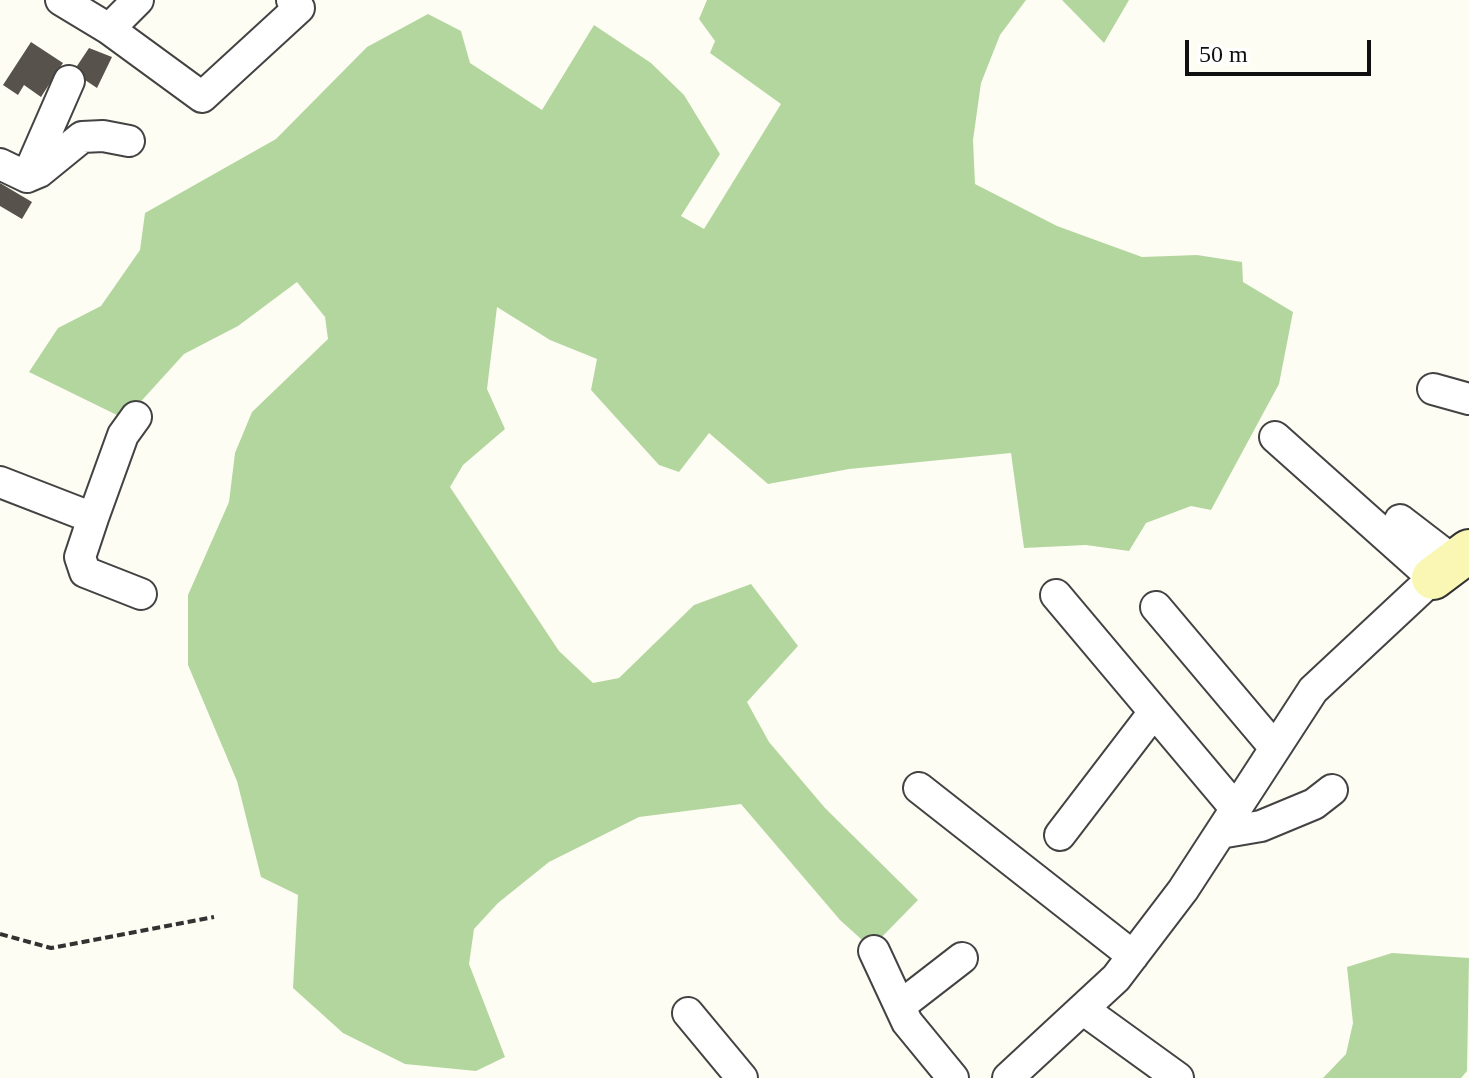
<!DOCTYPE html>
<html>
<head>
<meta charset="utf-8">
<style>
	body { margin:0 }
	#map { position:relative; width:1469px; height:1078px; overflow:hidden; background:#fefdf3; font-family:"Times New Roman",serif }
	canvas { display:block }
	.scale { position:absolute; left:1185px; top:40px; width:186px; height:36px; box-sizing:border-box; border:4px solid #101010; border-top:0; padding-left:10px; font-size:24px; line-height:28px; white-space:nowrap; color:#101010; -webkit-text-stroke:6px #fff; paint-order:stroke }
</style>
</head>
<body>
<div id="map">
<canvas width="1469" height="1078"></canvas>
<div class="scale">50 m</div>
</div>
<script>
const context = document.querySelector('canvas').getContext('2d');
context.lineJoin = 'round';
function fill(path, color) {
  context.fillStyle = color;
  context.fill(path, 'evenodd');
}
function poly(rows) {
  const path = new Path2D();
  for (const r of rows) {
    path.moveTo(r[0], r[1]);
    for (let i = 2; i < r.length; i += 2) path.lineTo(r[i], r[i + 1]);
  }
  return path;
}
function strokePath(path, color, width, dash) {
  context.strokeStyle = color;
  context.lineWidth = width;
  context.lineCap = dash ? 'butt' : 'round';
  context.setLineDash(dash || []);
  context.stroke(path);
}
const forest = poly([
	[707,0,1026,0,1000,35,981,83,973,140,975,184,1057,226,1142,257,1197,255,1242,262,1243,282,1293,312,1279,384,1211,510,1191,506,1146,523,1129,551,1086,545,1024,548,1011,453,849,469,768,484,709,433,679,472,659,465,591,390,597,359,550,340,497,307,487,389,505,429,463,465,450,487,559,651,593,683,619,678,694,605,751,584,798,646,747,702,769,742,825,808,918,900,871,948,840,920,741,804,639,817,549,862,498,903,474,929,469,964,505,1057,476,1071,405,1064,343,1033,293,988,298,895,261,877,237,781,188,665,188,595,229,502,235,453,252,412,328,339,325,317,297,282,238,326,184,354,125,419,29,372,58,328,101,306,140,250,145,213,276,139,367,47,428,14,461,31,470,63,542,110,594,25,651,63,684,95,720,154,681,216,704,229,781,104,710,53,715,41,699,19],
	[1062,0,1129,0,1104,43],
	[1392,953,1469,958,1467,1071,1461,1078,1323,1078,1346,1054,1353,1023,1347,967]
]);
const building = poly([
	[31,42,63,63,41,97,24,85,18,95,3,85],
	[89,48,112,57,97,88,73,72],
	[0,183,32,202,22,219,0,206]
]);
const path = poly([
	[0,934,51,948,214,917]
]);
const street = poly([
	[61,0,109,29,202,97,299,8,292,0],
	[109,29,138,0],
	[0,164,27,177,69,81],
	[27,177,39,172,82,137,103,136,129,141],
	[1433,389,1469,399],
	[0,482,93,518,123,435,136,417],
	[93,518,80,557,85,572,141,594],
	[1400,520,1456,563],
	[1056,595,1236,809],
	[1156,607,1275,748],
	[919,788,1133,956],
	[1220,833,1261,826,1314,804,1332,790],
	[1060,835,1154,712],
	[874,951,907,1022,953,1078],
	[900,1006,962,958],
	[1084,1010,1178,1078],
	[688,1013,742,1078],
	[1008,1078,1116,978,1183,890,1313,690,1433,578,1275,437]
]);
const secondary = poly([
	[1433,578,1469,551]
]);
fill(forest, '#b3d69f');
fill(building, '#58524d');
strokePath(street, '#434343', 34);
strokePath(secondary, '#323232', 46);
strokePath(path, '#323232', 4, [8, 4]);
strokePath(street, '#fff', 30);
strokePath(secondary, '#f9f7b3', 42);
</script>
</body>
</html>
